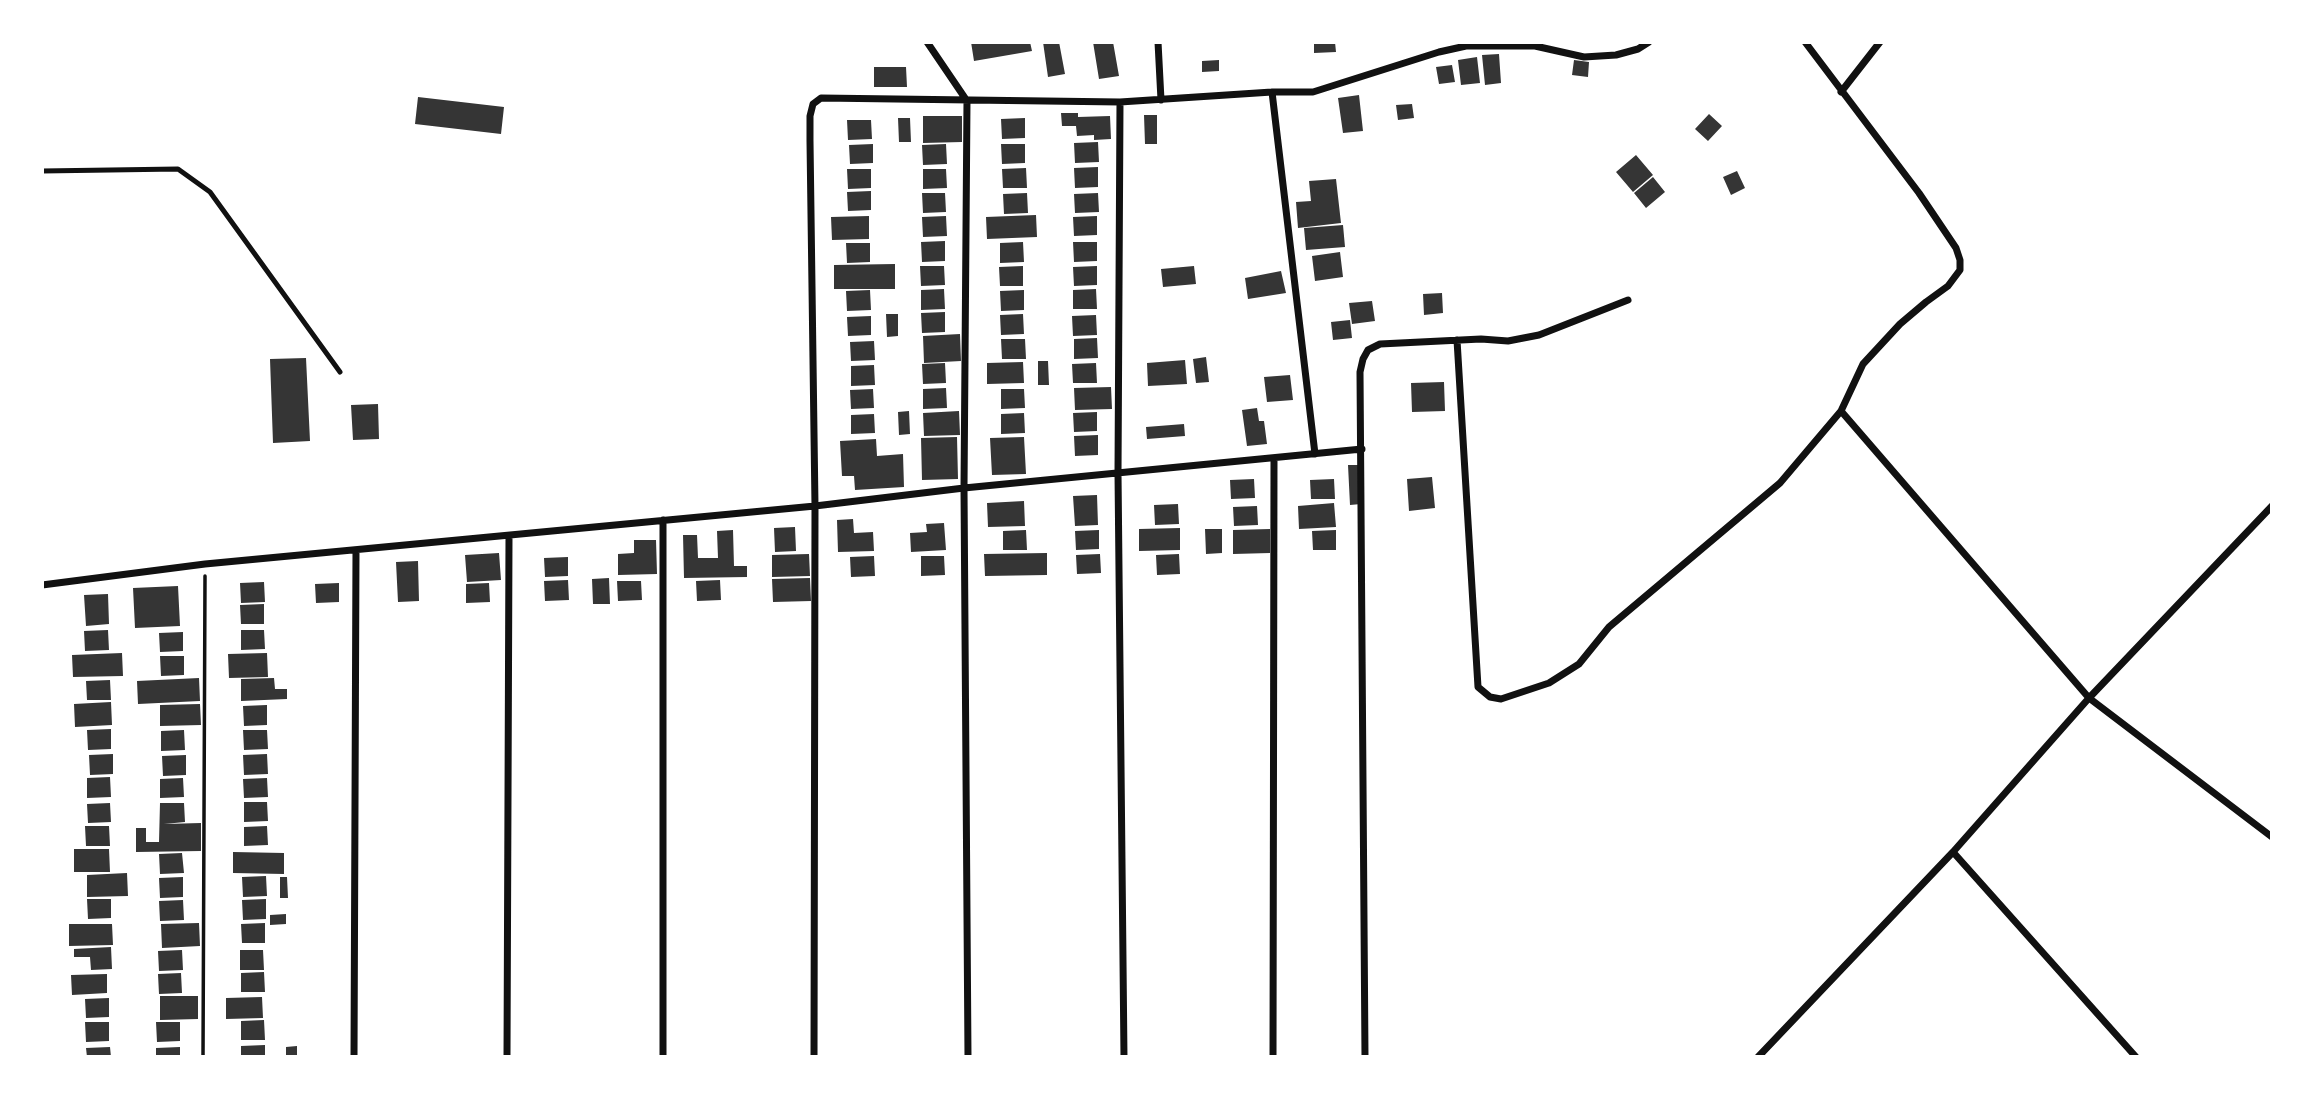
<!DOCTYPE html>
<html>
<head>
<meta charset="utf-8">
<style>
	body { margin:0 }
	#map { position:relative; width:2314px; height:1099px; overflow:hidden; background:#fff; font-family:"Public Sans",sans-serif }
	canvas { display:block }
	.frame { position:absolute; inset:0; border:44px solid #fff; pointer-events:none }
</style>
</head>
<body>
<div id="map">
<canvas width="2314" height="1099"></canvas>
<div class="frame"></div>
</div>
<script>
const context = document.querySelector('canvas').getContext('2d');
context.lineJoin = 'round';
function fill(path, color) {
  context.fillStyle = color;
  context.fill(path, 'evenodd');
}
function poly(rows) {
  const path = new Path2D();
  for (const r of rows) {
    path.moveTo(r[0], r[1]);
    for (let i = 2; i < r.length; i += 2) path.lineTo(r[i], r[i + 1]);
  }
  return path;
}
function strokePath(path, color, width, dash) {
  context.strokeStyle = color;
  context.lineWidth = width;
  context.lineCap = dash ? 'butt' : 'round';
  context.setLineDash(dash || []);
  context.stroke(path);
}
const building = poly([
	[971,42,1030,42,1032,51,974,61],
	[1043,42,1059,42,1065,74,1048,77],
	[1093,42,1113,42,1119,76,1099,79],
	[1314,42,1335,42,1336,52,1314,53],
	[1499,54,1501,83,1485,85,1482,55],
	[1477,57,1480,83,1461,85,1458,60],
	[1219,60,1219,71,1202,72,1202,61],
	[1574,60,1589,62,1588,77,1572,75],
	[1452,65,1455,82,1439,84,1436,67],
	[874,67,906,67,907,87,874,87],
	[1359,95,1363,131,1343,133,1338,98],
	[418,97,504,107,501,134,415,124],
	[1412,104,1414,118,1398,120,1396,105],
	[1061,113,1078,113,1078,117,1110,116,1111,139,1094,140,1094,135,1077,136,1076,126,1062,126],
	[1709,114,1722,126,1708,141,1695,129],
	[1144,115,1157,115,1157,144,1145,144],
	[923,116,962,116,962,142,923,143],
	[898,118,910,118,911,142,899,142],
	[1025,118,1025,138,1002,139,1001,119],
	[847,120,871,120,872,139,848,140],
	[1098,142,1099,162,1075,163,1074,143],
	[873,144,873,163,850,164,849,145],
	[946,144,947,164,923,165,922,145],
	[1001,144,1025,144,1025,163,1002,164],
	[1636,155,1653,175,1633,192,1616,172],
	[1098,167,1098,187,1075,188,1074,168],
	[1026,168,1027,188,1003,188,1002,169],
	[847,169,871,169,871,188,848,189],
	[923,169,946,169,947,188,923,189],
	[1737,171,1745,188,1731,195,1723,177],
	[1653,177,1665,192,1646,208,1634,193],
	[1336,179,1341,223,1298,228,1296,202,1311,201,1309,181],
	[871,191,871,210,848,211,847,192],
	[922,193,945,193,946,212,923,213],
	[1027,193,1028,213,1004,214,1003,194],
	[1098,193,1099,212,1075,213,1074,194],
	[1036,215,1037,237,987,239,986,217],
	[869,216,869,239,832,240,831,217],
	[946,216,947,236,923,237,922,217],
	[1097,216,1097,235,1074,236,1073,217],
	[1343,225,1345,247,1306,250,1304,228],
	[945,241,945,261,922,262,921,242],
	[1023,242,1024,262,1000,263,1000,243],
	[1073,242,1097,242,1097,261,1074,262],
	[846,243,870,243,870,262,847,263],
	[1340,252,1343,277,1315,281,1312,256],
	[895,264,895,289,834,289,834,265],
	[920,266,944,266,945,285,921,286],
	[1023,266,1023,286,1000,286,999,267],
	[1097,266,1097,285,1074,286,1073,267],
	[1194,266,1196,284,1163,287,1161,269],
	[1281,271,1286,293,1248,299,1245,278],
	[944,289,945,309,921,310,921,290],
	[1096,289,1097,309,1073,309,1073,290],
	[870,290,871,310,847,311,846,291],
	[1024,290,1024,310,1001,311,1000,291],
	[1442,293,1443,313,1424,315,1423,294],
	[1372,301,1375,321,1352,324,1349,303],
	[945,312,945,332,922,333,921,313],
	[886,314,898,314,898,336,887,337],
	[1023,314,1024,334,1001,335,1000,315],
	[1096,315,1097,335,1073,336,1072,316],
	[871,316,871,335,848,336,847,317],
	[1350,320,1352,338,1333,340,1331,322],
	[960,334,961,361,924,363,923,336],
	[1097,338,1098,358,1074,359,1074,339],
	[1001,339,1025,339,1026,359,1002,359],
	[874,341,875,360,851,361,850,342],
	[1206,357,1209,382,1196,383,1193,359],
	[306,358,310,441,273,443,270,359],
	[1185,360,1187,384,1148,386,1147,363],
	[1038,361,1048,361,1049,385,1038,385],
	[1023,362,1024,383,987,384,987,363],
	[945,363,946,383,923,384,922,364],
	[1096,363,1097,383,1073,383,1072,364],
	[874,365,875,385,851,386,851,366],
	[1290,375,1293,400,1267,402,1264,377],
	[1444,382,1445,411,1412,412,1411,383],
	[1111,387,1112,409,1075,410,1074,388],
	[946,388,947,408,923,409,923,389],
	[873,389,874,408,851,409,850,390],
	[1001,389,1024,389,1025,408,1001,409],
	[378,404,379,439,353,440,351,405],
	[1257,408,1259,421,1264,421,1267,444,1247,446,1242,410],
	[909,411,910,434,899,435,898,412],
	[959,411,960,435,924,436,923,413],
	[1097,412,1097,431,1074,432,1073,413],
	[1024,413,1025,433,1001,434,1001,414],
	[874,414,875,433,851,434,851,415],
	[1184,424,1185,436,1147,439,1146,427],
	[1098,435,1098,455,1075,456,1074,436],
	[957,437,958,479,922,480,921,438],
	[1024,437,1026,474,992,475,990,438],
	[876,439,877,456,903,454,904,487,855,490,854,476,842,476,840,441],
	[1348,465,1359,465,1361,504,1350,505],
	[1432,477,1435,508,1409,511,1407,479],
	[1254,479,1255,498,1231,499,1230,480],
	[1334,479,1335,499,1311,499,1310,480],
	[1097,495,1098,525,1075,526,1073,496],
	[1024,501,1025,526,988,527,987,503],
	[1334,503,1336,527,1299,529,1298,506],
	[1178,504,1179,524,1155,525,1154,505],
	[1257,506,1258,525,1234,526,1233,507],
	[853,519,854,533,873,532,874,551,838,552,837,520],
	[944,523,946,550,911,552,910,533,927,532,926,524],
	[795,527,796,551,775,552,774,528],
	[1180,528,1180,550,1139,551,1139,529],
	[1205,529,1222,529,1222,553,1206,554],
	[1270,529,1270,553,1233,554,1233,530],
	[733,530,734,566,747,566,747,577,684,578,683,535,697,535,698,558,718,558,717,531],
	[1026,530,1027,550,1003,550,1003,531],
	[1099,530,1099,549,1076,550,1075,531],
	[1336,530,1336,550,1313,550,1312,531],
	[634,540,656,540,657,574,618,575,618,554,634,553],
	[499,553,501,580,467,582,465,555],
	[1047,553,1047,575,985,576,984,554],
	[809,554,810,576,772,577,772,555],
	[1100,554,1101,573,1077,574,1076,555],
	[1179,554,1180,574,1157,575,1156,555],
	[874,556,875,576,851,577,850,557],
	[921,556,944,556,945,575,921,576],
	[568,557,568,576,545,577,544,558],
	[418,561,419,601,398,602,396,562],
	[609,578,610,604,593,604,592,579],
	[810,578,811,601,773,602,772,579],
	[568,580,569,600,545,601,544,581],
	[720,580,721,600,697,601,696,581],
	[617,581,641,581,642,600,618,601],
	[264,582,265,602,241,603,240,583],
	[339,583,339,602,316,603,315,584],
	[489,583,490,602,466,603,466,584],
	[178,586,180,626,135,628,133,588],
	[108,594,109,624,86,626,84,595],
	[264,604,264,624,241,624,240,605],
	[108,630,109,650,85,651,84,631],
	[241,630,264,630,265,649,241,650],
	[183,632,183,651,160,652,159,633],
	[122,653,123,676,73,677,72,655],
	[267,653,268,677,229,678,228,654],
	[160,656,184,656,184,675,161,676],
	[199,678,200,701,138,704,137,681],
	[274,678,275,689,287,689,287,699,241,701,241,679],
	[110,680,111,700,87,700,86,681],
	[111,702,112,725,75,727,74,704],
	[200,704,201,725,160,726,160,705],
	[267,705,267,725,244,726,243,706],
	[111,729,111,749,88,750,87,730],
	[184,730,185,750,161,751,161,731],
	[243,730,267,730,268,749,244,750],
	[113,754,113,774,90,775,89,755],
	[267,754,268,774,244,775,243,755],
	[186,755,186,775,163,776,162,756],
	[110,777,111,797,87,798,87,778],
	[183,778,184,797,160,798,160,779],
	[267,778,268,797,244,798,243,779],
	[244,802,267,802,268,821,244,822],
	[110,803,111,822,88,823,87,804],
	[160,803,184,803,185,822,164,824,201,823,201,851,136,852,136,828,146,828,146,842,159,842],
	[85,826,109,826,110,846,86,846],
	[267,826,268,845,244,846,244,827],
	[74,849,109,849,110,872,74,872],
	[233,852,284,853,284,874,233,873],
	[182,853,184,873,160,874,159,854],
	[127,873,128,896,87,897,87,875],
	[266,876,267,896,243,897,242,877],
	[183,877,183,897,160,898,159,878],
	[280,877,287,877,288,898,280,898],
	[87,899,111,899,111,918,88,919],
	[266,899,266,919,243,920,242,900],
	[183,900,184,920,160,921,159,901],
	[286,914,286,924,270,925,270,915],
	[199,923,200,946,162,948,161,924],
	[265,923,265,943,242,943,241,924],
	[69,924,112,924,113,945,69,946],
	[111,947,112,969,91,970,90,957,74,957,74,949],
	[182,950,183,970,159,971,158,951],
	[240,950,263,950,264,970,240,970],
	[264,972,265,992,241,992,241,973],
	[181,973,182,993,159,994,158,974],
	[107,974,107,993,72,995,71,975],
	[160,996,198,996,198,1019,160,1020],
	[262,997,263,1018,226,1019,226,998],
	[109,998,109,1017,86,1018,85,999],
	[264,1020,265,1040,241,1040,241,1021],
	[85,1022,109,1022,109,1041,86,1042],
	[156,1022,180,1022,180,1041,157,1042],
	[265,1045,265,1057,241,1057,241,1046],
	[297,1046,297,1057,286,1057,286,1047],
	[110,1047,111,1057,87,1057,86,1048],
	[180,1047,180,1057,156,1057,156,1048]
]);
const path = poly([
	[203,1057,205,576]
]);
const service = poly([
	[42,171,178,169,210,192,340,372]
]);
const minor = poly([
	[927,42,967,101],
	[1158,42,1161,100],
	[1272,92,1315,454],
	[1841,92,1880,42],
	[967,101,964,488,968,1057],
	[1120,102,1118,473,1124,1057],
	[1457,340,1478,687,1490,697,1501,699,1549,683,1579,664,1609,627,1780,483,1841,411,1863,364,1900,324,1926,302,1948,286,1960,270,1960,260,1956,248,1919,193,1805,42],
	[1841,411,2089,698,2272,837],
	[663,520,663,1057],
	[42,585,205,564,815,506,964,488,1362,449],
	[1953,852,2136,1057],
	[354,1057,356,550],
	[507,1057,509,537],
	[814,1057,815,506,810,141,810,116,813,104,821,98,1120,102,1272,92,1313,92,1439,52,1466,46,1535,46,1584,57,1616,55,1638,49,1649,42],
	[1273,1057,1274,459],
	[1365,1057,1360,372,1363,359,1368,350,1380,344,1481,339,1508,341,1539,335,1628,300],
	[1758,1057,1953,852,2089,698,2272,506]
]);
fill(building, '#353535');
strokePath(path, '#111', 3.5);
strokePath(service, '#111', 5);
strokePath(minor, '#111', 7);
</script>
</body>
</html>
